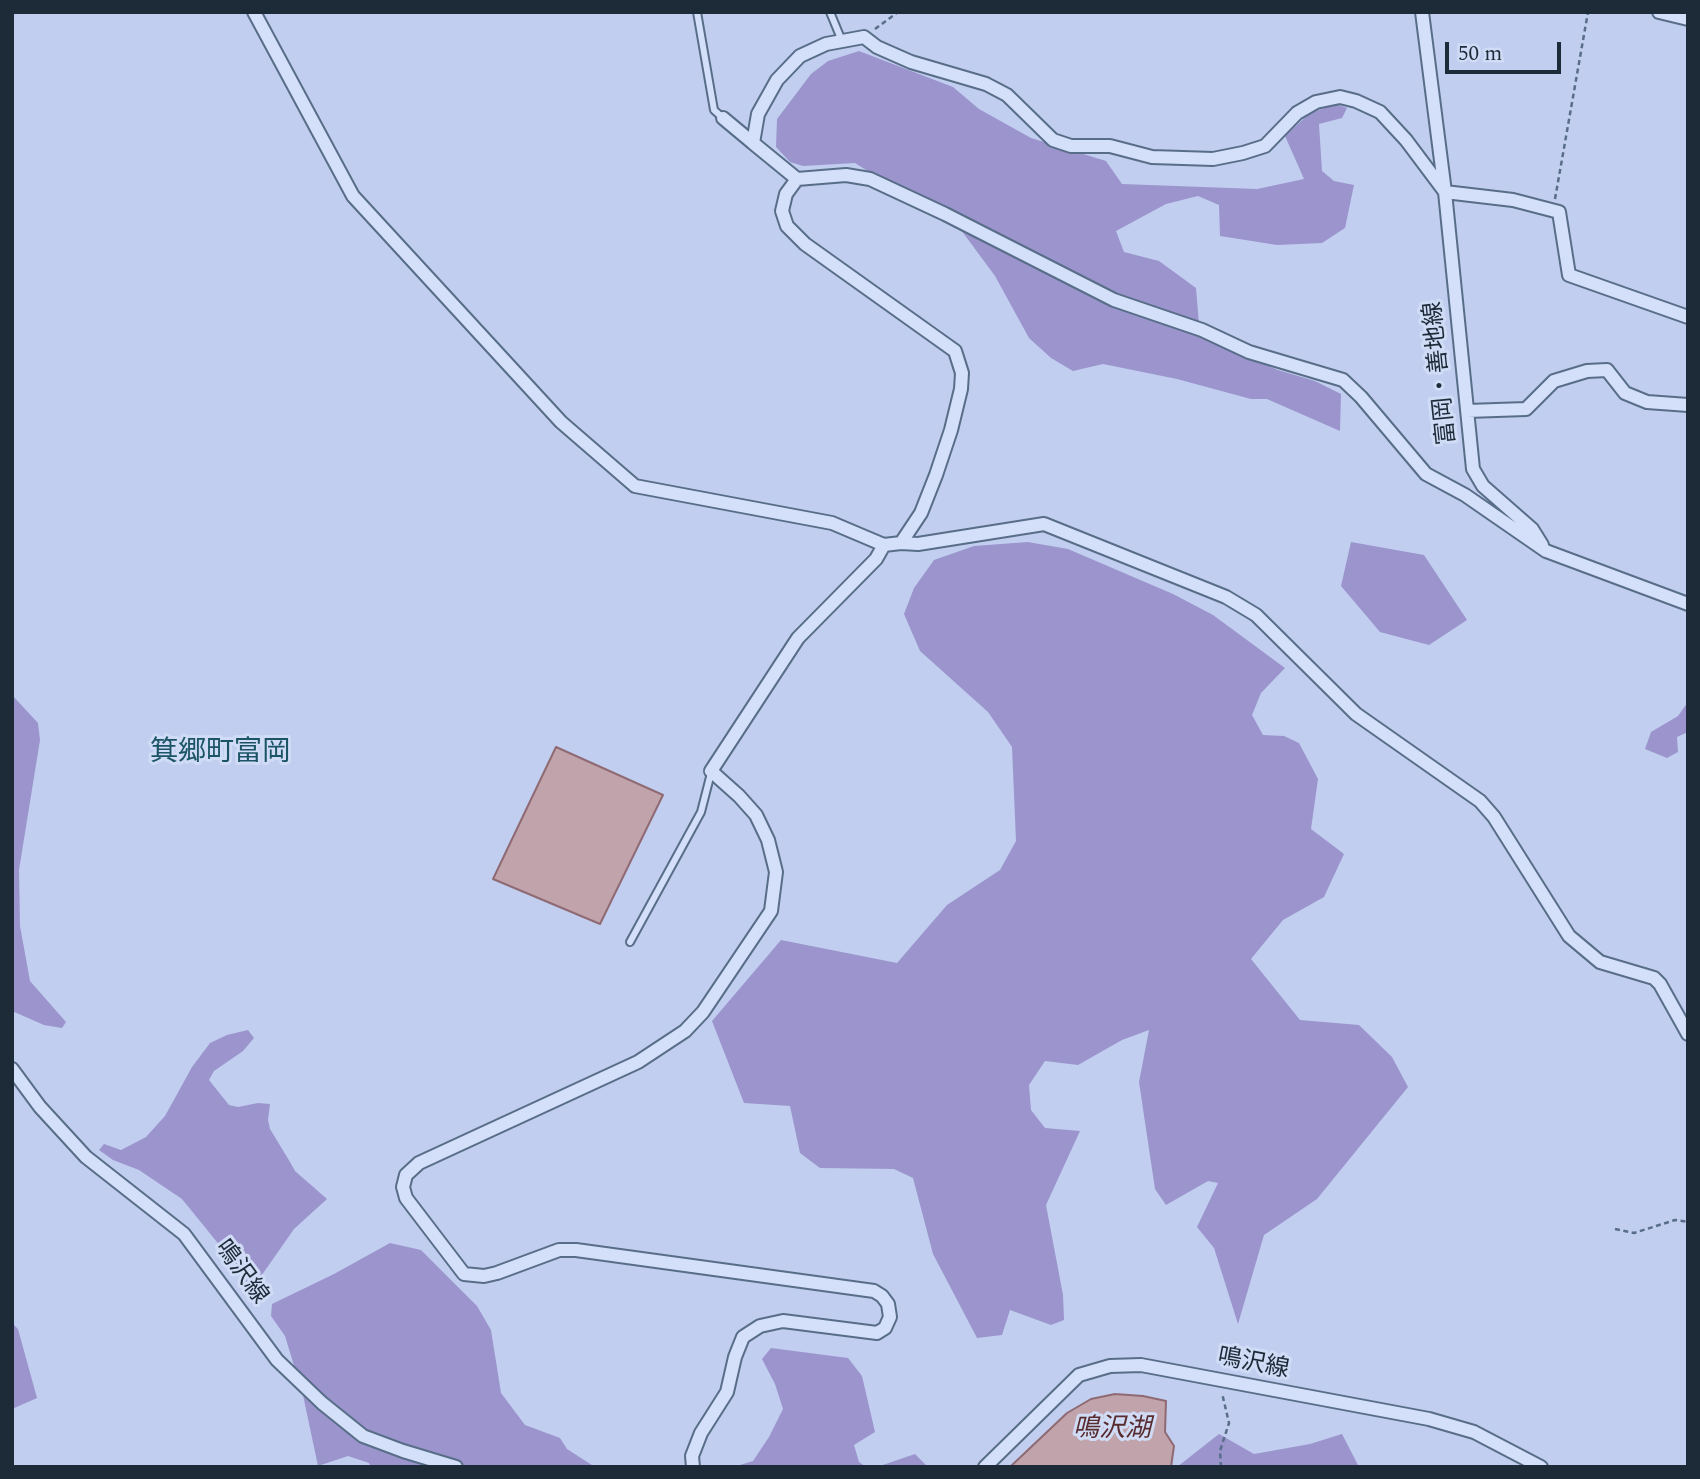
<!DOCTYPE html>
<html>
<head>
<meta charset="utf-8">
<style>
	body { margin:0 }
	#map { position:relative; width:1700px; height:1479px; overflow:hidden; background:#c1ceef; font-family:Spectral,serif }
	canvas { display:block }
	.frame { position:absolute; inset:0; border:14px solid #1d2a38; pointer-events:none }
	.scale { position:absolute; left:1445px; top:42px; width:116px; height:32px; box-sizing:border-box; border:4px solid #1d2a38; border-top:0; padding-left:9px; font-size:21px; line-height:24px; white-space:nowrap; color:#1d2a38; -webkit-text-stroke:5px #d0dbf6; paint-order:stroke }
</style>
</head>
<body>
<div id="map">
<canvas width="1700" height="1479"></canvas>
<div class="frame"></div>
<div class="scale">50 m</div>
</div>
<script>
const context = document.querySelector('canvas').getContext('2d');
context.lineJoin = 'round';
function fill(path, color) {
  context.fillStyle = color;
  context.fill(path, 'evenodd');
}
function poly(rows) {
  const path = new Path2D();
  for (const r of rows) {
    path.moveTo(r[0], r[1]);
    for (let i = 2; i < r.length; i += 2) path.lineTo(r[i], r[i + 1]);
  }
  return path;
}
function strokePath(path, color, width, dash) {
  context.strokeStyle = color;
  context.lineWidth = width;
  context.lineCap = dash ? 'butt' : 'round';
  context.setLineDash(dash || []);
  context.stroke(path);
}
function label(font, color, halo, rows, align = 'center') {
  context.font = font + ' Spectral,"Noto Sans JP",serif';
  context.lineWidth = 6;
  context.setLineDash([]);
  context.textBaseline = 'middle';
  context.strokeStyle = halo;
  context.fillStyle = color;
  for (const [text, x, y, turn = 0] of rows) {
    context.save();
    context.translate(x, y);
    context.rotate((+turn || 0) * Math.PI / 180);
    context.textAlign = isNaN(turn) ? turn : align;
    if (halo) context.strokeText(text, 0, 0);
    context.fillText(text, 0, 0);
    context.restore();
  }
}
const green = poly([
	[859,51,953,87,979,109,1031,138,1106,161,1122,184,1257,189,1304,179,1285,136,1310,113,1336,104,1347,108,1342,118,1319,124,1322,171,1334,181,1354,185,1345,228,1322,243,1277,245,1220,236,1219,205,1198,196,1166,204,1116,231,1124,252,1159,261,1196,288,1200,336,1278,370,1315,381,1341,394,1340,431,1267,399,1251,399,1177,379,1103,364,1073,371,1051,358,1029,338,995,276,961,230,855,163,803,166,790,162,776,147,777,119,811,74,828,61],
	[1028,542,1068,549,1173,594,1213,615,1285,668,1261,693,1252,715,1263,735,1284,736,1299,743,1318,779,1311,829,1344,854,1324,897,1283,920,1251,959,1300,1020,1359,1025,1392,1057,1408,1087,1317,1199,1264,1235,1238,1324,1214,1248,1197,1227,1218,1183,1208,1181,1166,1205,1155,1189,1139,1082,1149,1030,1122,1040,1078,1065,1045,1061,1029,1085,1031,1110,1045,1128,1080,1131,1046,1205,1063,1295,1064,1320,1051,1325,1010,1310,1002,1335,977,1338,933,1254,913,1178,894,1169,820,1168,800,1153,790,1106,744,1103,712,1021,781,940,897,963,947,905,1000,870,1016,841,1012,747,988,712,920,651,904,614,914,588,934,560,974,546],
	[1351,542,1424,555,1467,620,1429,645,1380,632,1341,586],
	[12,695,38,723,40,740,19,870,20,926,30,981,66,1022,62,1028,44,1025,12,1011],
	[1688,702,1688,732,1677,737,1678,752,1667,758,1645,749,1651,732,1678,716],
	[248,1030,254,1038,243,1051,214,1071,209,1080,229,1105,238,1107,258,1103,270,1104,268,1120,270,1129,290,1162,295,1171,327,1199,294,1229,250,1292,221,1247,182,1199,139,1170,113,1160,99,1150,104,1144,121,1150,146,1137,165,1116,192,1067,210,1043,227,1035],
	[390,1243,421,1250,477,1306,491,1330,501,1393,525,1425,560,1438,567,1449,595,1467,371,1467,369,1463,348,1456,318,1466,303,1395,285,1336,271,1316,272,1304,334,1274],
	[12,1323,18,1329,37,1398,12,1409],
	[771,1348,848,1358,862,1376,875,1432,854,1445,859,1462,866,1467,733,1467,753,1461,769,1437,783,1409,775,1384,762,1359],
	[1219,1434,1254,1454,1310,1444,1342,1434,1359,1467,1177,1467],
	[915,1454,928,1467,877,1467]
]);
const water = poly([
	[556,747,663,795,600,924,493,879,556,747],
	[1115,1394,1143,1396,1166,1401,1165,1432,1174,1446,1171,1467,1010,1467,1067,1413,1091,1399,1115,1394]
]);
const path = poly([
	[875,29,898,12],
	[1555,199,1588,12],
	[1615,1229,1634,1233,1675,1220,1688,1222],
	[1221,1467,1220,1451,1229,1423,1222,1393]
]);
const lane = poly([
	[697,12,714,110,723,118],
	[830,12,842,41],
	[630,942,701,812,711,773]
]);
const street = poly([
	[254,12,353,196,561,422,635,486,832,523,884,545,901,543,921,513,936,475,951,430,961,389,962,373,955,351,805,244,787,226,782,211,786,194,797,179,846,175,870,179,945,214,1114,300,1202,330,1249,352,1343,380,1361,397,1426,474,1465,495,1546,551,1688,604],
	[1422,12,1445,192,1473,469,1483,486,1532,529,1542,545],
	[1659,12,1688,19],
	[723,118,753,143],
	[797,179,753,143,758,114,777,80,800,56,826,44,864,37,877,47,911,62,986,84,1007,95,1053,140,1071,146,1110,146,1152,157,1213,159,1243,153,1265,146,1297,113,1316,102,1340,97,1356,101,1380,112,1406,140,1445,192,1513,200,1559,212,1569,275,1688,317],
	[1467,411,1526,409,1554,381,1587,371,1607,370,1625,393,1647,402,1688,405],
	[901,543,918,544,1044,524,1226,597,1256,615,1356,714,1480,801,1494,817,1569,936,1600,962,1654,978,1660,984,1688,1034],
	[12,1069,40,1107,86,1157,184,1234,277,1360,322,1403,363,1436,403,1451,456,1467],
	[693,1467,692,1456,701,1433,727,1392,735,1357,743,1337,760,1326,783,1321,877,1333,885,1328,890,1317,888,1304,882,1296,874,1291,576,1250,559,1250,497,1273,484,1276,464,1274,406,1198,403,1187,406,1175,419,1163,638,1062,685,1031,703,1012,771,911,776,872,768,840,756,815,739,796,711,771,798,638,876,559,884,545],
	[985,1467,1079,1375,1110,1366,1141,1365,1429,1419,1474,1432,1541,1467]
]);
const streetNames = [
	["富岡・善地線",1442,373,-96],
	["鳴沢線",240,1273,54],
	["鳴沢線",1253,1365,11]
];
const waterNames = [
	["鳴沢湖",1112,1431]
];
const quarterNames = [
	["箕郷町富岡",220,755]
];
fill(green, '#9b94cd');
fill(water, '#c1a3ac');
strokePath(water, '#8f6a73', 2);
strokePath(lane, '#586e88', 10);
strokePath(street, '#586e88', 16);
strokePath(path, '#586e88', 2.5, [5, 3.5]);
strokePath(lane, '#d4dff9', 6);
strokePath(street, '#d4dff9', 12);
label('24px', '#1d2a38', '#d0dbf6', streetNames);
label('italic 26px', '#582c2e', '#d0dbf6', waterNames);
label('28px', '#1b5565', '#d0dbf6', quarterNames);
</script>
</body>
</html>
